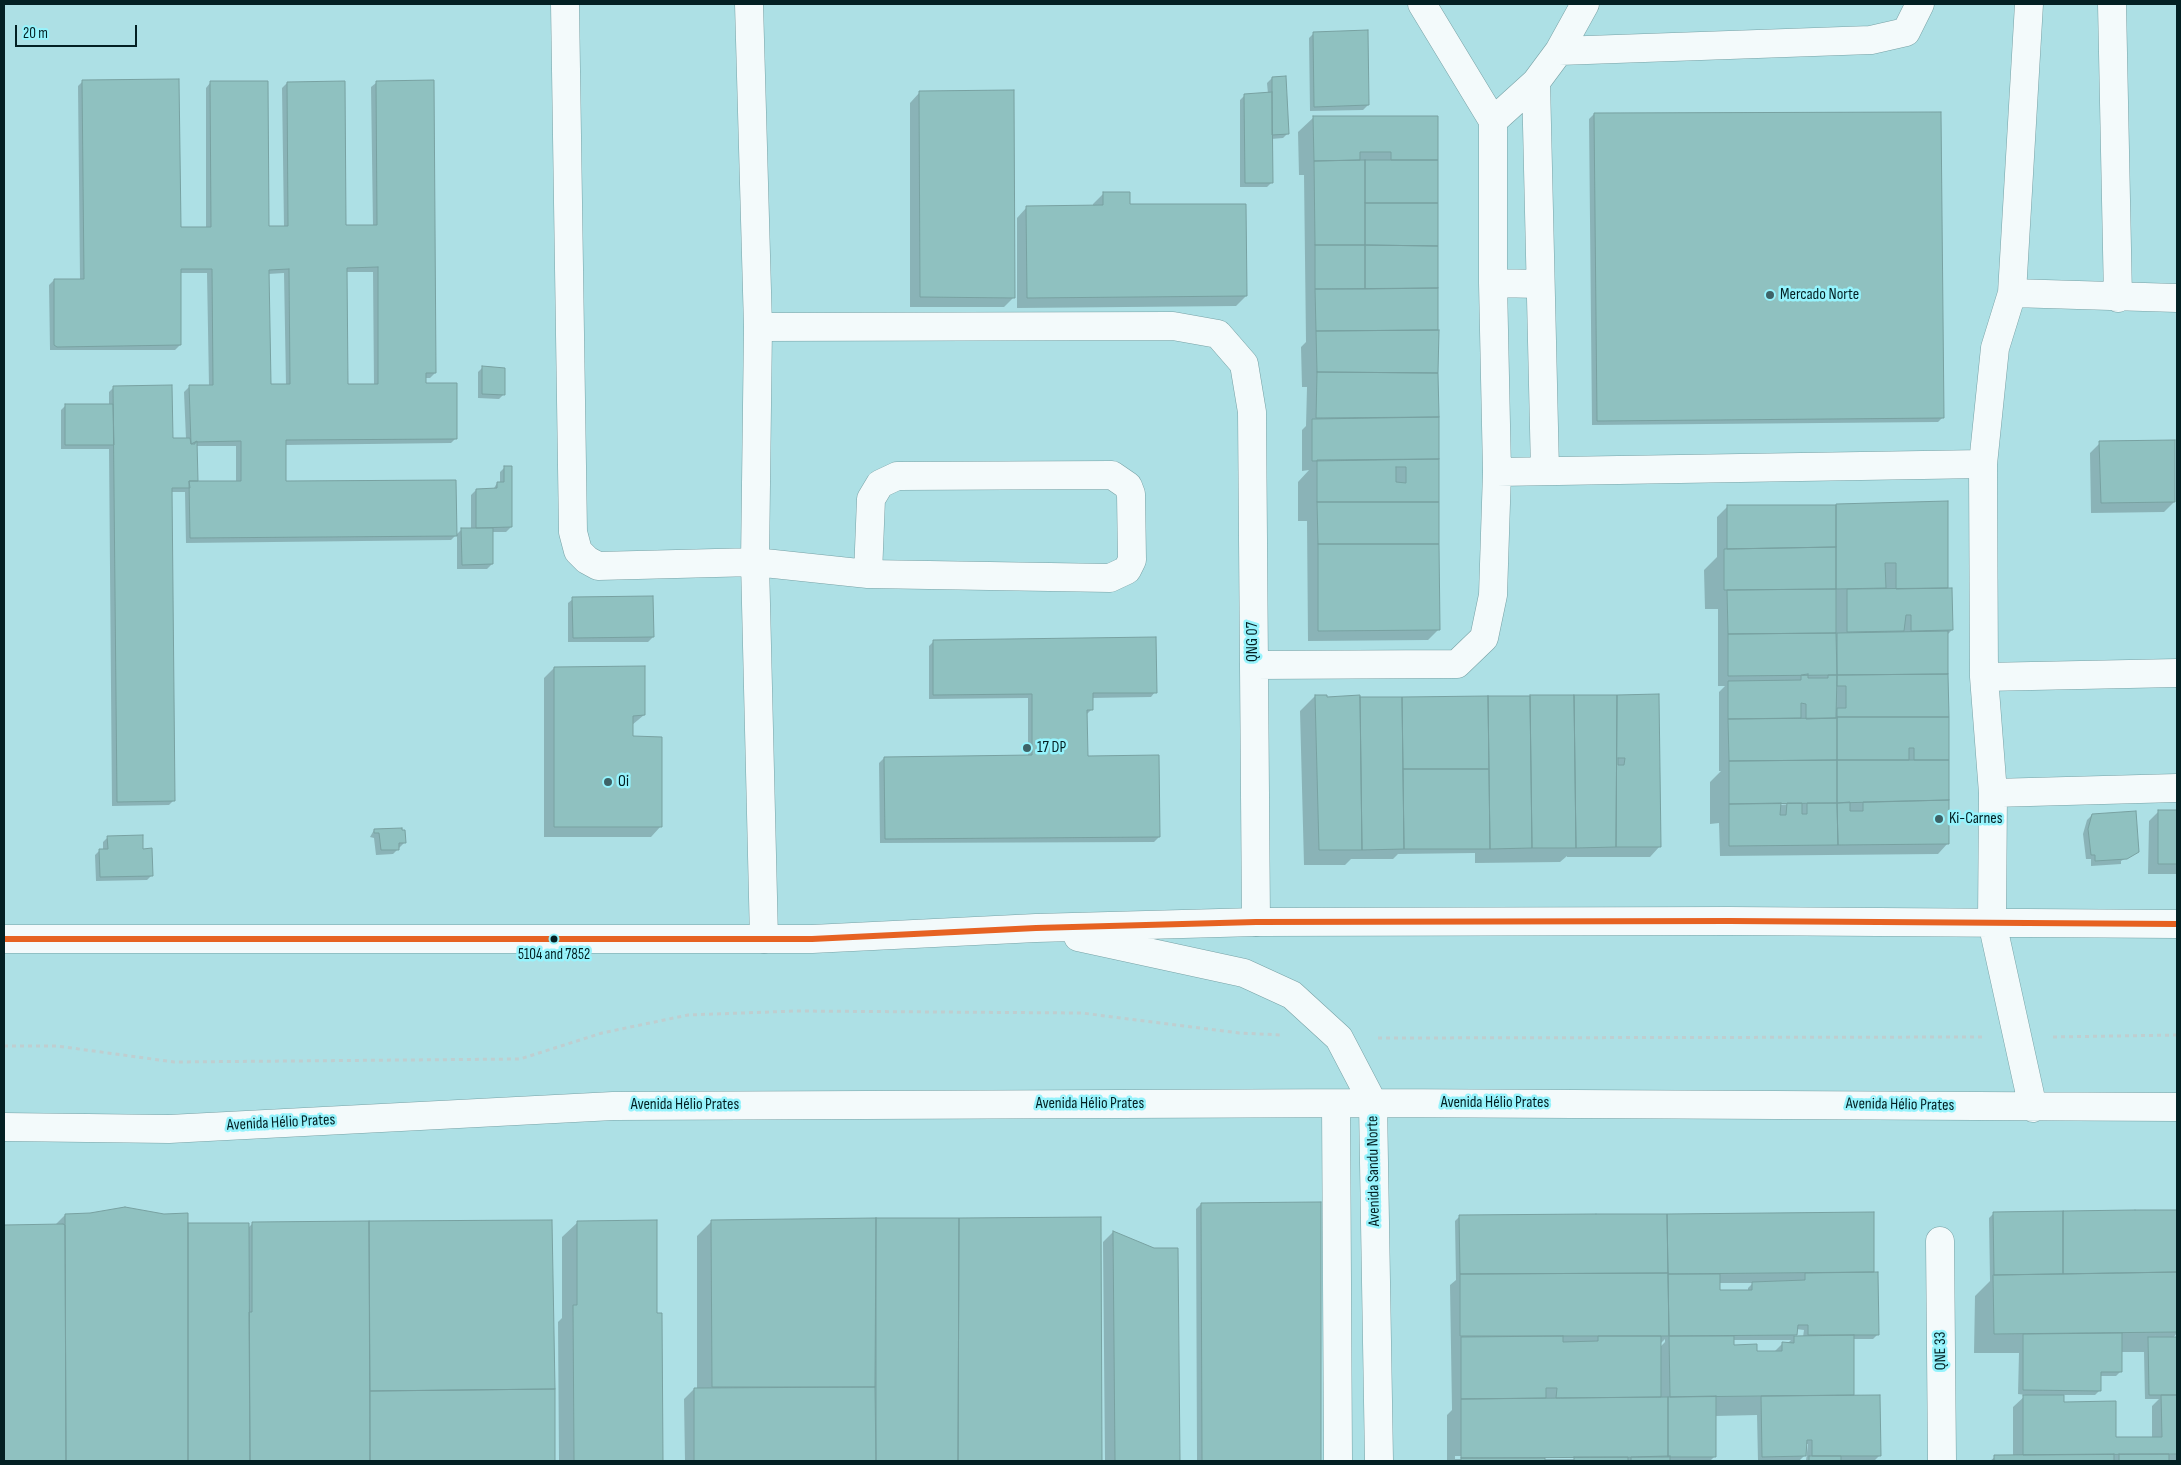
<!DOCTYPE html>
<html>
<head>
<meta charset="utf-8">
<style>
	body { margin:0 }
	#map { position:relative; width:2181px; height:1465px; overflow:hidden; background:#ade0e5; font-family:"Sofia Sans Condensed",sans-serif }
	canvas { display:block }
	.frame { position:absolute; inset:0; border:5px solid #032023; pointer-events:none }
	.scale { position:absolute; left:15px; top:25px; width:122px; height:22px; box-sizing:border-box; border:2px solid #032023; border-top:0; padding-left:6px; font-size:15px; line-height:18px; white-space:nowrap; color:#032023; -webkit-text-stroke:4px #96f3fc; paint-order:stroke }
</style>
</head>
<body>
<div id="map">
<canvas width="2181" height="1465"></canvas>
<div class="frame"></div>
<div class="scale">20 m</div>
</div>
<script>
const context = document.querySelector('canvas').getContext('2d');
context.lineJoin = 'round';
function fill(path, color) {
  context.fillStyle = color;
  context.fill(path, 'evenodd');
}
function poly(rows) {
  const path = new Path2D();
  for (const r of rows) {
    path.moveTo(r[0], r[1]);
    for (let i = 2; i < r.length; i += 2) path.lineTo(r[i], r[i + 1]);
  }
  return path;
}
function strokePath(path, color, width, dash) {
  context.strokeStyle = color;
  context.lineWidth = width;
  context.lineCap = dash ? 'butt' : 'round';
  context.setLineDash(dash || []);
  context.stroke(path);
}
function label(font, color, halo, rows, align = 'center') {
  context.font = font + ' "Sofia Sans Condensed",sans-serif';
  context.lineWidth = 5;
  context.setLineDash([]);
  context.textBaseline = 'middle';
  context.strokeStyle = halo;
  context.fillStyle = color;
  for (const [text, x, y, turn = 0] of rows) {
    context.save();
    context.translate(x, y);
    context.rotate((+turn || 0) * Math.PI / 180);
    context.textAlign = isNaN(turn) ? turn : align;
    if (halo) context.strokeText(text, 0, 0);
    context.fillText(text, 0, 0);
    context.restore();
  }
}
const shadow = poly([
	[1314,33,1368,105,1363,110,1310,111,1309,38],
	[1272,78,1288,133,1283,138,1271,139,1272,182,1267,187,1240,187,1240,100,1245,95,1268,94,1267,83],
	[83,81,179,228,206,228,206,88,210,83,267,227,284,227,282,88,287,83,345,226,373,226,371,87,376,83,435,373,430,378,425,378,425,384,456,438,451,443,284,445,284,482,456,535,451,540,186,543,185,492,171,492,173,801,169,805,112,806,109,449,61,449,61,410,66,405,109,405,109,392,114,387,171,439,186,439,184,392,189,387,209,386,207,273,179,273,180,345,175,350,50,350,49,285,54,280,80,280,78,86],
	[345,272,373,272,374,385,347,385],
	[284,273,286,385,270,386,268,274],
	[196,446,236,446,236,482,197,483],
	[920,92,1014,297,1004,307,910,307,910,103],
	[1941,113,1943,417,1938,422,1592,425,1589,119,1594,114],
	[1314,117,1436,117,1438,630,1428,640,1308,641,1307,521,1298,521,1298,482,1309,470,1302,471,1302,430,1306,426,1307,387,1302,387,1301,347,1306,342,1304,175,1299,175,1298,132],
	[1104,193,1129,206,1246,296,1236,306,1017,308,1017,218,1027,207,1093,207,1093,204],
	[483,367,504,394,499,399,478,398,478,372],
	[2100,443,2174,502,2164,512,2091,513,2090,453],
	[505,467,511,527,506,532,492,532,492,564,487,569,457,569,457,534,462,529,471,529,471,495,476,490,493,490,497,483,500,483,500,472],
	[1946,502,1947,589,1952,630,1947,635,1948,843,1938,854,1720,856,1719,823,1710,824,1710,782,1721,771,1719,771,1719,692,1725,686,1718,686,1718,609,1705,609,1704,570,1717,557,1717,517,1727,507,1836,506],
	[1830,673,1938,673,1938,675,1830,676],
	[1779,802,1793,804,1779,805],
	[573,599,653,637,648,642,568,642,568,603],
	[934,641,1155,692,1151,697,1091,698,1092,709,1086,715,1086,757,1159,837,1154,842,880,843,879,763,884,758,1028,757,1028,698,929,699,929,646],
	[554,668,644,715,632,725,632,737,661,826,651,837,544,837,544,678],
	[1658,695,1660,846,1650,857,1567,857,1567,856,1560,862,1475,863,1475,853,1398,854,1393,859,1351,859,1345,865,1304,865,1300,711,1315,696,1325,698],
	[2159,811,2177,811,2177,874,2148,874,2149,821],
	[2092,815,2135,853,2121,861,2121,864,2091,866,2091,859,2086,859,2083,834,2087,820],
	[374,830,404,843,393,854,376,855,374,838,370,837],
	[108,837,142,850,152,875,147,880,96,881,95,855,100,850,103,850,103,842],
	[1319,1203,1320,1461,1197,1461,1196,1209,1201,1204],
	[2177,1212,2177,1333,2173,1338,2177,1338,2177,1461,1990,1461,1995,1457,2013,1456,2013,1407,2026,1395,2018,1394,2019,1353,1974,1353,1975,1296,1990,1281,1989,1218,1994,1213],
	[2121,1352,2144,1352,2145,1399,2159,1399,2152,1406,2152,1438,2115,1438,2063,1403,2063,1395,2095,1395,2100,1390,2100,1376,2116,1376,2121,1371],
	[2122,1453,2119,1455,2108,1455],
	[1873,1213,1873,1274,1878,1334,1873,1339,1852,1339,1853,1394,1851,1396,1880,1455,1875,1460,1806,1461,1808,1444,1805,1444,1805,1455,1800,1460,1758,1461,1757,1415,1715,1416,1715,1456,1710,1461,1447,1461,1447,1415,1452,1410,1450,1285,1456,1280,1455,1221,1460,1216],
	[1719,1283,1753,1283,1748,1288,1748,1291,1719,1291],
	[1796,1329,1804,1330,1803,1337,1794,1337],
	[1665,1339,1665,1342,1660,1347,1660,1344],
	[1733,1340,1791,1340,1787,1344,1782,1344,1774,1352,1755,1352,1733,1346],
	[1455,1456,1577,1456,1575,1459,1455,1459],
	[65,1215,247,1229,253,1223,551,1222,554,1461,4,1461,4,1226,54,1226],
	[1099,1219,1101,1461,685,1461,684,1399,694,1389,697,1389,697,1236,712,1221],
	[578,1222,656,1315,661,1314,662,1461,559,1461,558,1322,562,1318,562,1237],
	[1113,1232,1153,1249,1176,1249,1179,1461,1105,1461,1103,1242]
]);
const building = poly([
	[1368,30,1369,105,1314,107,1313,32,1368,30],
	[1286,76,1289,134,1272,135,1272,77,1286,76],
	[179,79,181,227,211,227,210,81,268,81,269,226,288,226,287,82,345,81,346,225,377,225,376,81,434,80,436,373,426,373,426,383,457,383,457,439,286,440,286,481,456,480,457,536,190,538,189,481,241,481,241,441,195,442,195,444,191,444,189,385,213,385,212,269,181,269,181,345,57,347,54,345,54,279,84,279,82,80,179,79],
	[378,267,378,384,348,384,347,268,378,267],
	[289,269,290,384,271,384,269,270,289,269],
	[1014,90,1015,298,920,297,919,91,1014,90],
	[1272,92,1273,183,1245,183,1244,94,1272,92],
	[1941,112,1944,418,1597,421,1594,113,1941,112],
	[1313,116,1438,116,1438,160,1391,160,1391,152,1360,152,1360,160,1314,161,1313,116],
	[1365,160,1365,245,1315,245,1314,161,1365,160],
	[1365,160,1438,160,1438,203,1365,203,1365,160],
	[1103,192,1130,192,1130,204,1246,204,1247,296,1027,298,1026,206,1103,205,1103,192],
	[1365,203,1438,203,1438,246,1365,245,1365,203],
	[1315,245,1365,245,1365,289,1315,289,1315,245],
	[1365,245,1438,246,1438,288,1365,289,1365,245],
	[1438,288,1438,330,1316,331,1315,289,1438,288],
	[1439,330,1438,373,1317,372,1316,331,1439,330],
	[482,366,505,368,505,395,482,394,482,366],
	[1317,372,1438,373,1439,417,1316,418,1317,372],
	[172,385,173,438,190,438,191,444,197,441,198,481,189,481,190,488,172,488,175,801,117,802,113,386,172,385],
	[65,404,113,404,114,445,65,445,65,404],
	[1439,417,1439,459,1312,461,1312,419,1439,417],
	[2175,440,2175,502,2101,503,2099,441,2175,440],
	[1439,459,1439,502,1317,502,1317,460,1439,459],
	[1396,467,1406,467,1406,483,1396,482,1396,467],
	[504,466,512,466,512,527,476,528,476,489,497,488,497,482,504,482,504,466],
	[1948,501,1948,588,1896,589,1896,563,1885,563,1886,588,1836,589,1836,504,1948,501],
	[1317,502,1439,502,1439,544,1318,544,1317,502],
	[1727,505,1836,505,1836,547,1727,549,1727,505],
	[461,528,493,528,493,564,462,565,461,528],
	[1318,544,1439,544,1440,630,1318,631,1318,544],
	[1836,547,1836,589,1724,590,1724,549,1836,547],
	[1952,588,1953,630,1911,631,1911,615,1906,615,1904,631,1847,632,1847,589,1952,588],
	[1836,589,1836,633,1728,634,1727,590,1836,589],
	[653,596,654,637,573,638,572,597,653,596],
	[1948,631,1948,674,1837,675,1837,633,1948,631],
	[1836,633,1837,675,1728,676,1728,634,1836,633],
	[1156,637,1157,693,1093,693,1093,710,1087,710,1088,756,1159,755,1160,837,885,839,884,757,1032,755,1032,694,933,695,933,640,1156,637],
	[645,666,645,715,633,716,633,736,662,737,662,827,554,827,554,667,645,666],
	[1808,674,1808,678,1828,678,1828,675,1837,675,1836,718,1806,719,1806,704,1801,703,1801,718,1728,719,1728,681,1801,680,1801,675,1808,674],
	[1948,674,1949,717,1837,717,1837,708,1846,708,1846,686,1837,686,1837,675,1948,674],
	[1659,694,1661,847,1616,847,1617,695,1659,694],
	[1618,758,1625,758,1624,765,1618,765,1618,758],
	[1315,695,1327,695,1327,697,1360,695,1362,850,1319,850,1315,695],
	[1530,695,1574,695,1576,848,1532,848,1530,695],
	[1574,695,1617,695,1616,847,1576,848,1574,695],
	[1488,696,1489,769,1403,769,1402,697,1488,696],
	[1488,696,1530,696,1532,848,1490,849,1488,696],
	[1360,697,1402,697,1404,849,1362,850,1360,697],
	[1837,717,1949,717,1949,760,1914,760,1914,748,1909,748,1909,760,1837,760,1837,717],
	[1837,718,1837,760,1729,761,1728,719,1837,718],
	[1837,760,1837,803,1729,804,1729,761,1837,760],
	[1837,760,1949,760,1949,800,1837,803,1837,760],
	[1403,769,1489,769,1490,849,1404,849,1403,769],
	[1949,800,1949,844,1838,845,1837,803,1850,802,1850,811,1863,811,1863,802,1949,800],
	[1781,803,1780,815,1786,815,1787,803,1802,803,1802,814,1807,814,1807,803,1837,803,1838,845,1729,846,1729,804,1781,803],
	[2158,810,2177,810,2177,864,2158,864,2158,810],
	[2136,811,2139,852,2127,859,2095,861,2095,855,2091,855,2088,829,2092,814,2136,811],
	[402,828,402,830,405,830,406,843,399,843,399,850,381,850,379,833,374,833,374,829,402,828],
	[143,835,143,849,152,848,153,876,100,877,99,849,108,849,107,836,143,835],
	[1321,1202,1321,1461,1202,1461,1201,1203,1321,1202],
	[125,1207,164,1214,188,1213,188,1461,66,1461,65,1214,90,1213,125,1207],
	[2135,1210,2177,1210,2177,1272,2063,1274,2063,1211,2135,1210],
	[2063,1211,2063,1274,1994,1275,1993,1212,2063,1211],
	[1874,1212,1874,1272,1668,1274,1667,1214,1874,1212],
	[1596,1214,1667,1214,1668,1273,1460,1274,1459,1215,1596,1214],
	[1101,1217,1102,1461,958,1461,959,1218,1101,1217],
	[876,1218,875,1387,712,1387,711,1220,876,1218],
	[876,1218,959,1218,958,1461,876,1461,876,1218],
	[552,1220,555,1389,370,1391,369,1221,552,1220],
	[657,1220,657,1313,662,1313,663,1461,574,1461,573,1305,577,1305,577,1221,657,1220],
	[369,1221,370,1461,250,1461,249,1312,252,1312,252,1222,369,1221],
	[188,1223,249,1223,250,1461,188,1461,188,1223],
	[63,1224,65,1225,66,1461,4,1461,4,1225,63,1224],
	[1113,1231,1154,1248,1178,1248,1180,1461,1115,1461,1113,1231],
	[1878,1272,1879,1335,1808,1335,1808,1325,1798,1325,1797,1335,1669,1336,1668,1274,1720,1274,1720,1290,1752,1290,1752,1282,1805,1280,1805,1273,1878,1272],
	[2177,1272,2177,1332,1994,1334,1993,1275,2177,1272],
	[1668,1273,1669,1336,1460,1336,1460,1274,1668,1273],
	[2122,1333,2122,1372,2101,1372,2101,1391,2023,1390,2023,1334,2122,1333],
	[1854,1335,1854,1395,1670,1397,1669,1336,1734,1336,1734,1345,1757,1344,1757,1351,1782,1351,1782,1342,1794,1343,1794,1336,1854,1335],
	[1563,1336,1563,1342,1598,1341,1598,1336,1661,1336,1661,1397,1556,1398,1557,1388,1546,1388,1546,1398,1461,1399,1461,1337,1563,1336],
	[2148,1337,2177,1337,2177,1395,2149,1395,2148,1337],
	[875,1387,876,1461,694,1461,694,1388,875,1387],
	[555,1389,555,1461,370,1461,370,1391,555,1389],
	[1880,1395,1881,1456,1812,1456,1812,1440,1807,1440,1806,1456,1762,1457,1761,1396,1880,1395],
	[2023,1395,2064,1395,2064,1402,2116,1401,2116,1437,2162,1437,2161,1395,2177,1395,2177,1454,2023,1455,2023,1395],
	[1716,1396,1716,1457,1668,1457,1668,1397,1716,1396],
	[1668,1397,1668,1457,1461,1458,1461,1399,1668,1397],
	[2114,1454,2114,1461,1994,1461,1994,1455,1998,1455,2114,1454],
	[2119,1454,2169,1454,2169,1461,2119,1461,2119,1454],
	[1670,1456,1670,1461,1631,1461,1631,1457,1670,1456],
	[1809,1456,1841,1456,1841,1461,1809,1461,1809,1456],
	[1574,1457,1628,1457,1628,1461,1574,1461,1574,1457],
	[1461,1458,1545,1458,1545,1461,1461,1461,1461,1458]
]);
const path = poly([
	[2053,1037,2177,1035],
	[1378,1038,1982,1037],
	[4,1046,57,1046,174,1062,520,1059,602,1033,688,1015,796,1011,1082,1013,1239,1033,1282,1035]
]);
const minor = poly([
	[565,4,573,532,578,551,587,560,598,566,755,562,868,574,1110,578,1127,570,1132,560,1131,494,1128,486,1112,475,897,476,880,484,871,499,868,574],
	[749,4,758,327,755,562,764,939],
	[1422,4,1493,121,1536,82,1559,51,1585,4],
	[2112,4,2118,298],
	[1559,51,1871,40,1906,32,1920,4],
	[1536,82,1545,471],
	[1493,283,1540,284],
	[2012,293,2177,298],
	[758,327,1173,326,1218,334,1244,364,1252,412,1256,922],
	[1983,464,1995,348,2012,293,2029,4],
	[1497,472,1983,464,1984,677,1993,793,1992,922],
	[1254,665,1457,664,1484,638,1493,595,1497,472,1493,283,1493,121],
	[1984,677,2177,673],
	[1993,793,2177,788],
	[1336,1104,1338,1461],
	[1940,1241,1942,1461]
]);
const major = poly([
	[1992,922,2033,1108],
	[1078,937,1244,973,1292,995,1339,1038,1373,1103,1379,1461],
	[4,939,812,939,1036,928,1256,922,1729,921,2177,924],
	[4,1127,169,1129,613,1106,1373,1103,2177,1107]
]);
const bus1 = poly([
	[4,939,812,939,1036,928,1256,922,1729,921,2177,924]
]);
const markers = [
	[1770,295,5,"#3e6367"],
	[1027,748,5,"#3e6367"],
	[608,782,5,"#3e6367"],
	[1939,819,5,"#3e6367"],
	[554,939,4.5,"#032023"]
];
const busNames = [
	["5104 and 7852",554,955]
];
const poiNames = [
	["Mercado Norte",1780,295],
	["17 DP",1037,748],
	["Oi",618,782],
	["Ki-Carnes",1949,819]
];
const streetNames = [
	["QNG 07",1253,642,-90],
	["Avenida Hélio Prates",1495,1103],
	["Avenida Hélio Prates",1090,1104],
	["Avenida Hélio Prates",685,1105],
	["Avenida Hélio Prates",1900,1105,1],
	["Avenida Hélio Prates",281,1123,-3],
	["Avenida Sandu Norte",1374,1171,-91],
	["QNE 33",1941,1351,-91]
];
fill(shadow, '#0003');
fill(building, '#8fc1c0');
strokePath(building, '#78a1a1', 1);
strokePath(minor, '#77a1a5', 29);
strokePath(major, '#77a1a5', 29);
strokePath(path, '#bfced0', 3, [4, 4]);
strokePath(minor, '#f3fafb', 28);
strokePath(major, '#f3fafb', 28);
strokePath(bus1, '#e66222', 6);
for (const [x, y, r, color] of markers) {
  const dot = new Path2D();
  dot.arc(x, y, r, 0, 2 * Math.PI);
  context.fillStyle = color;
  context.fill(dot);
  strokePath(dot, '#96f3fc', 2);
}
label('15px', '#032023', '#96f3fc', busNames);
label('16px', '#032023', '#96f3fc', poiNames, 'left');
label('16px', '#032023', '#96f3fc', streetNames);
</script>
</body>
</html>
